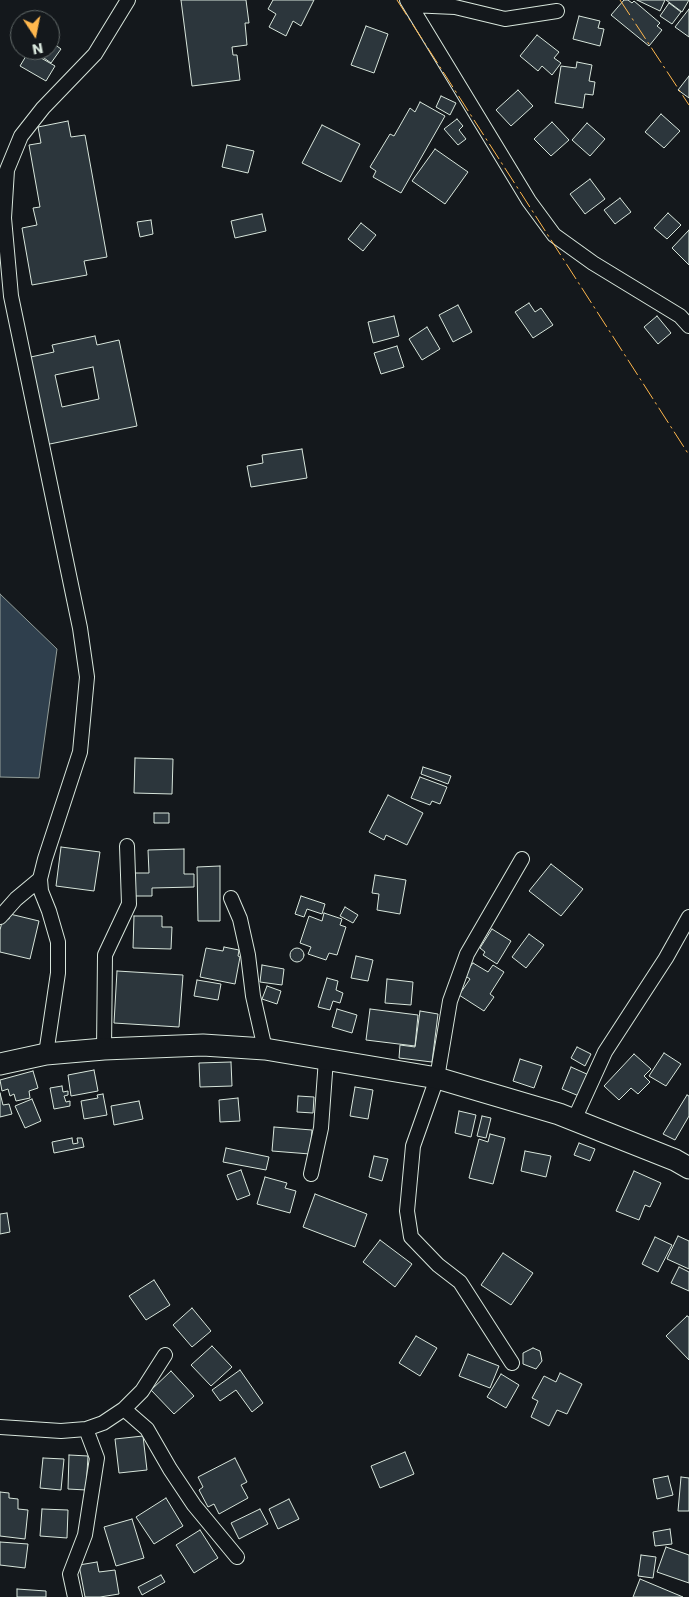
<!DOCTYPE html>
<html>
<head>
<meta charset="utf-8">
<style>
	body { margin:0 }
	#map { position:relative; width:689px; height:1597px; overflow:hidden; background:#14181c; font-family:Poppins,sans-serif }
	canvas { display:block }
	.north { position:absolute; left:10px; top:10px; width:50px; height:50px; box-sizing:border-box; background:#14181c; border:1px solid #626a69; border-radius:50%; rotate:169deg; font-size:14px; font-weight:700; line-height:20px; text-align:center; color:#d8e6dc }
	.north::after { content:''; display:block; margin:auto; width:18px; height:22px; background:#ffb74d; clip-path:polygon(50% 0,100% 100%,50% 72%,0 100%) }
</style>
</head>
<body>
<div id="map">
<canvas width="689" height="1597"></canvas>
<div class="north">N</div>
</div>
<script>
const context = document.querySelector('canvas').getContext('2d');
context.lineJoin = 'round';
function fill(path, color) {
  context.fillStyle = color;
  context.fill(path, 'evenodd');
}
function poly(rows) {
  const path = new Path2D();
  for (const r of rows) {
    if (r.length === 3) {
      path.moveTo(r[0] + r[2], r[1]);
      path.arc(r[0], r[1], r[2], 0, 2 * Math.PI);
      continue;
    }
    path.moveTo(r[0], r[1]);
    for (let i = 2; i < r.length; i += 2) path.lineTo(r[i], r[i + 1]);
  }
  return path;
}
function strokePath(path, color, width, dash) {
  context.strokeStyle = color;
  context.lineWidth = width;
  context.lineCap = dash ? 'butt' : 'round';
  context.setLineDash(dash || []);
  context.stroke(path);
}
const water = poly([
	[0,594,57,649,39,778,0,777,0,594]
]);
const building = poly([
	[181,0,246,0,249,23,245,23,247,45,232,47,233,55,237,55,240,80,192,86,181,0],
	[273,0,314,0,301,26,293,21,286,36,269,27,276,14,268,9,273,0],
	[624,0,628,0,632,3,634,1,660,23,657,26,662,30,649,46,611,15,624,0],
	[637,0,665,0,660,11,637,0],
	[666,0,689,0,682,12,666,0],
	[669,3,681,12,672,24,660,16,669,3],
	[689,9,689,37,675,27,689,9],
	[579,16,600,21,598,28,604,29,600,46,573,39,579,16],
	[366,26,388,34,374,73,351,65,366,26],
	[537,35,559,52,554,58,561,63,552,75,542,66,538,71,520,56,537,35],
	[50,41,61,49,51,63,37,53,39,50,50,50,50,41],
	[29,51,55,66,46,81,20,66,29,51],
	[577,62,592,65,589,81,595,82,593,95,585,94,583,108,555,103,561,66,576,68,577,62],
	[689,76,689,98,678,90,689,76],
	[518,90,533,106,511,126,496,110,518,90],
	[441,96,456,103,450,115,436,107,441,96],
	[420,102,445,116,401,193,373,177,376,171,370,167,390,134,394,136,410,108,415,112,420,102],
	[661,114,680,131,664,148,645,132,661,114],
	[457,119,463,126,459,130,466,139,458,145,444,129,457,119],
	[68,121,71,137,85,135,107,257,84,261,87,275,32,285,22,228,37,225,33,208,40,207,29,145,41,143,38,127,68,121],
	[552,122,569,140,551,156,534,139,552,122],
	[587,123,605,139,590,156,572,140,587,123],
	[322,125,360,144,341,182,302,163,322,125],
	[227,145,254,151,248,173,222,167,227,145],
	[435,149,468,172,445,204,412,181,435,149],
	[590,179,605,199,585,214,570,194,590,179],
	[620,198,631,212,615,224,604,210,620,198],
	[668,213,681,225,667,239,654,228,668,213],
	[262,214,266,231,235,238,231,221,262,214],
	[151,220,153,234,140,237,137,222,151,220],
	[361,223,376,235,363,251,348,239,361,223],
	[689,230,689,265,672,248,689,230],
	[529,303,535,312,541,308,553,325,533,338,515,312,529,303],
	[458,305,472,332,453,342,439,315,458,305],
	[394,316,399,336,373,343,368,322,394,316],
	[657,316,671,333,658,344,644,327,657,316],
	[427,327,440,349,422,360,409,339,427,327],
	[95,336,97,345,119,340,137,426,45,445,26,358,54,352,52,345,95,336],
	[93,367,99,399,62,407,55,375,93,367],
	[397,346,404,367,381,374,374,353,397,346],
	[302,449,307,478,251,487,247,466,263,463,262,455,302,449],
	[135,758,173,759,172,794,134,793,135,758],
	[423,767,451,776,448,784,421,774,423,767],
	[420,777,447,787,440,804,432,801,430,805,411,798,420,777],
	[388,795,423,813,407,845,386,835,384,840,369,832,388,795],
	[154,813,169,813,169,823,154,823,154,813],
	[61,847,100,852,94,891,56,886,61,847],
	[184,849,184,874,194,874,194,887,152,888,152,896,135,896,134,873,149,873,148,850,184,849],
	[551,864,583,889,561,916,529,891,551,864],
	[220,866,220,921,198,921,197,867,220,866],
	[375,875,406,880,400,914,377,910,379,894,372,893,375,875],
	[301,896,325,904,322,914,307,909,304,917,295,914,301,896],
	[345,907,358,915,353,923,340,916,345,907],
	[324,913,342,919,340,925,346,927,337,955,329,953,326,960,308,954,311,947,300,943,309,916,322,921,324,913],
	[10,914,39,921,30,959,0,952,0,930,3,918,9,919,10,914],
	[134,916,162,916,162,927,172,927,171,949,133,948,134,916],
	[492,929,511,941,497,964,483,955,485,952,480,948,492,929],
	[529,934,544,945,526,968,512,957,529,934],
	[224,947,239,950,238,956,240,957,235,984,200,977,206,948,223,951,224,947],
	[297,955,7],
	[356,956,373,960,368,981,351,978,356,956],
	[473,963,488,972,493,965,504,972,490,994,494,997,484,1011,459,995,470,979,464,975,473,963],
	[262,965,284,969,282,985,260,982,262,965],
	[117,971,183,975,179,1027,114,1023,117,971],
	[327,978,338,981,336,990,343,993,340,1003,333,1001,330,1010,318,1007,327,978],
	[387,979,413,982,411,1005,385,1003,387,979],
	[197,980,221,984,218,1000,194,996,197,980],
	[267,986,281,991,277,1004,262,999,267,986],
	[337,1009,357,1015,352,1033,332,1027,337,1009],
	[370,1009,418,1015,415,1046,366,1040,370,1009],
	[420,1011,438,1014,432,1062,399,1058,400,1045,415,1047,420,1011],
	[577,1047,591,1054,585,1066,571,1058,577,1047],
	[664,1053,681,1064,666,1086,649,1076,664,1053],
	[634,1054,651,1069,644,1076,650,1082,638,1094,631,1088,619,1100,604,1086,634,1054],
	[520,1059,542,1066,534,1088,513,1081,520,1059],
	[231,1062,232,1086,200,1087,199,1063,231,1062],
	[571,1067,589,1075,579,1096,562,1089,571,1067],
	[94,1070,98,1091,71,1096,68,1075,94,1070],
	[33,1071,38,1088,29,1091,30,1098,16,1101,14,1094,10,1096,8,1089,2,1091,0,1080,33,1071],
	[62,1086,63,1092,68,1091,68,1095,64,1096,66,1102,70,1101,70,1106,54,1109,50,1088,62,1086],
	[355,1087,373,1090,368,1119,350,1116,355,1087],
	[0,1093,3,1105,9,1104,12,1114,0,1117,0,1093],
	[103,1094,107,1115,84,1119,81,1101,98,1098,97,1095,103,1094],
	[687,1095,689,1096,689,1116,675,1140,663,1134,687,1095],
	[298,1096,314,1097,313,1113,297,1112,298,1096],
	[238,1098,240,1121,220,1122,219,1100,238,1098],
	[32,1099,41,1121,25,1128,15,1106,32,1099],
	[139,1101,143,1119,114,1125,111,1106,139,1101],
	[459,1111,476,1115,471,1137,455,1133,459,1111],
	[482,1116,491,1118,486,1138,477,1136,482,1116],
	[274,1127,312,1130,310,1154,272,1151,274,1127],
	[490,1134,505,1138,493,1184,469,1178,479,1139,488,1142,490,1134],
	[72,1138,73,1144,78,1143,77,1138,82,1138,84,1147,54,1153,52,1142,72,1138],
	[579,1143,595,1149,590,1161,574,1155,579,1143],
	[226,1148,269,1157,266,1170,223,1162,226,1148],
	[525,1151,551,1156,546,1177,521,1171,525,1151],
	[374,1156,388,1159,382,1181,369,1177,374,1156],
	[241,1170,250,1195,237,1200,227,1175,241,1170],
	[634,1171,661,1183,650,1207,645,1205,639,1220,616,1211,634,1171],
	[265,1177,287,1183,285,1188,296,1191,290,1213,257,1204,265,1177],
	[315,1194,367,1214,355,1247,303,1227,315,1194],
	[7,1213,10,1232,0,1234,0,1214,7,1213],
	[678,1236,689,1241,689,1269,667,1259,678,1236],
	[655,1237,672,1245,658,1272,642,1264,655,1237],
	[380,1240,412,1264,395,1287,363,1262,380,1240],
	[503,1253,533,1273,511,1305,481,1285,503,1253],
	[679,1267,689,1272,689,1291,671,1283,679,1267],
	[154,1280,170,1305,146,1320,129,1296,154,1280],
	[192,1308,211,1331,192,1347,173,1325,192,1308],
	[687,1316,689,1317,689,1360,666,1336,687,1316],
	[416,1336,437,1348,420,1376,399,1363,416,1336],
	[212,1346,232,1367,211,1386,191,1365,212,1346],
	[533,1348,540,1351,542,1361,536,1369,523,1364,523,1353,533,1348],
	[468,1354,499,1366,490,1388,459,1376,468,1354],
	[240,1370,263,1403,252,1412,236,1390,220,1401,212,1390,240,1370],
	[171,1371,194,1396,174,1414,151,1390,171,1371],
	[560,1373,582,1384,567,1414,557,1410,549,1426,531,1417,538,1401,532,1398,544,1376,556,1382,560,1373],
	[501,1374,519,1385,506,1408,487,1397,501,1374],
	[143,1436,147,1470,119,1473,115,1439,143,1436],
	[405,1452,414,1474,380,1488,371,1466,405,1452],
	[69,1455,88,1456,86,1490,68,1489,69,1455],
	[43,1458,64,1459,61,1490,40,1488,43,1458],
	[235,1458,247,1482,241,1485,248,1498,219,1514,214,1504,208,1507,199,1490,203,1487,198,1477,235,1458],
	[668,1476,673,1495,657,1499,653,1479,668,1476],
	[681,1477,689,1478,689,1511,678,1511,681,1477],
	[0,1492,9,1493,9,1498,18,1499,18,1509,28,1510,25,1539,0,1536,0,1492],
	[166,1498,183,1526,154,1544,136,1517,166,1498],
	[289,1499,299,1519,278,1529,269,1509,289,1499],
	[42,1509,68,1510,67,1538,40,1536,42,1509],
	[260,1509,268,1524,239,1539,231,1523,260,1509],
	[132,1519,144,1558,116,1566,104,1527,132,1519],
	[670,1529,672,1544,655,1546,653,1532,670,1529],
	[200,1530,218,1558,194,1573,176,1545,200,1530],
	[0,1542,28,1544,25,1568,0,1565,0,1542],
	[666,1547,689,1555,689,1583,657,1572,666,1547],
	[641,1555,656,1557,653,1578,638,1576,641,1555],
	[97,1562,99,1572,115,1570,119,1594,100,1597,85,1597,79,1565,97,1562],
	[161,1575,165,1582,142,1595,138,1587,161,1575],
	[640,1579,683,1597,633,1597,640,1579],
	[17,1589,46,1591,46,1597,17,1597,17,1589]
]);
const minor = poly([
	[407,0,529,201,554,235,593,263,680,316,689,326],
	[410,5,455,7,505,19,557,11],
	[231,898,240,919,248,955,253,996,265,1049],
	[0,917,16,899,40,879],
	[104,1049,105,955,129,904,127,846],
	[46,1054,58,973,58,942,49,911,41,891,40,879,45,859,80,752,87,677,80,628,11,296,4,218,7,170,21,136,43,108,95,54,128,0],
	[574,1120,605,1052,666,958,689,917],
	[311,1174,321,1128,326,1059],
	[512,1363,460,1282,438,1265,411,1237,407,1211,413,1146,437,1078,450,1001,467,954,522,859],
	[124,1409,147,1429,170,1469,194,1505,237,1557],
	[0,1427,61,1431,86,1429,103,1423,124,1409,142,1391,165,1355],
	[75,1597,70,1574,85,1535,97,1458,86,1429]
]);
const primary = poly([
	[0,1064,46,1054,104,1049,203,1045,265,1049,437,1078,559,1114,675,1160,689,1168]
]);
const power = poly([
	[397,0,689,455],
	[620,0,689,105]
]);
fill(water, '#2f3f4d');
strokePath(water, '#939e99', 1);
fill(building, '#2c363c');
strokePath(building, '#d8e6dc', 1);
strokePath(minor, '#d8e6dc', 16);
strokePath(primary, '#d8e6dc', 23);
strokePath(minor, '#14181c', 14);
strokePath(primary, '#14181c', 21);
strokePath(power, '#ffb74d', 1, [18, 4, 2.5, 4]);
</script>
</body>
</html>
